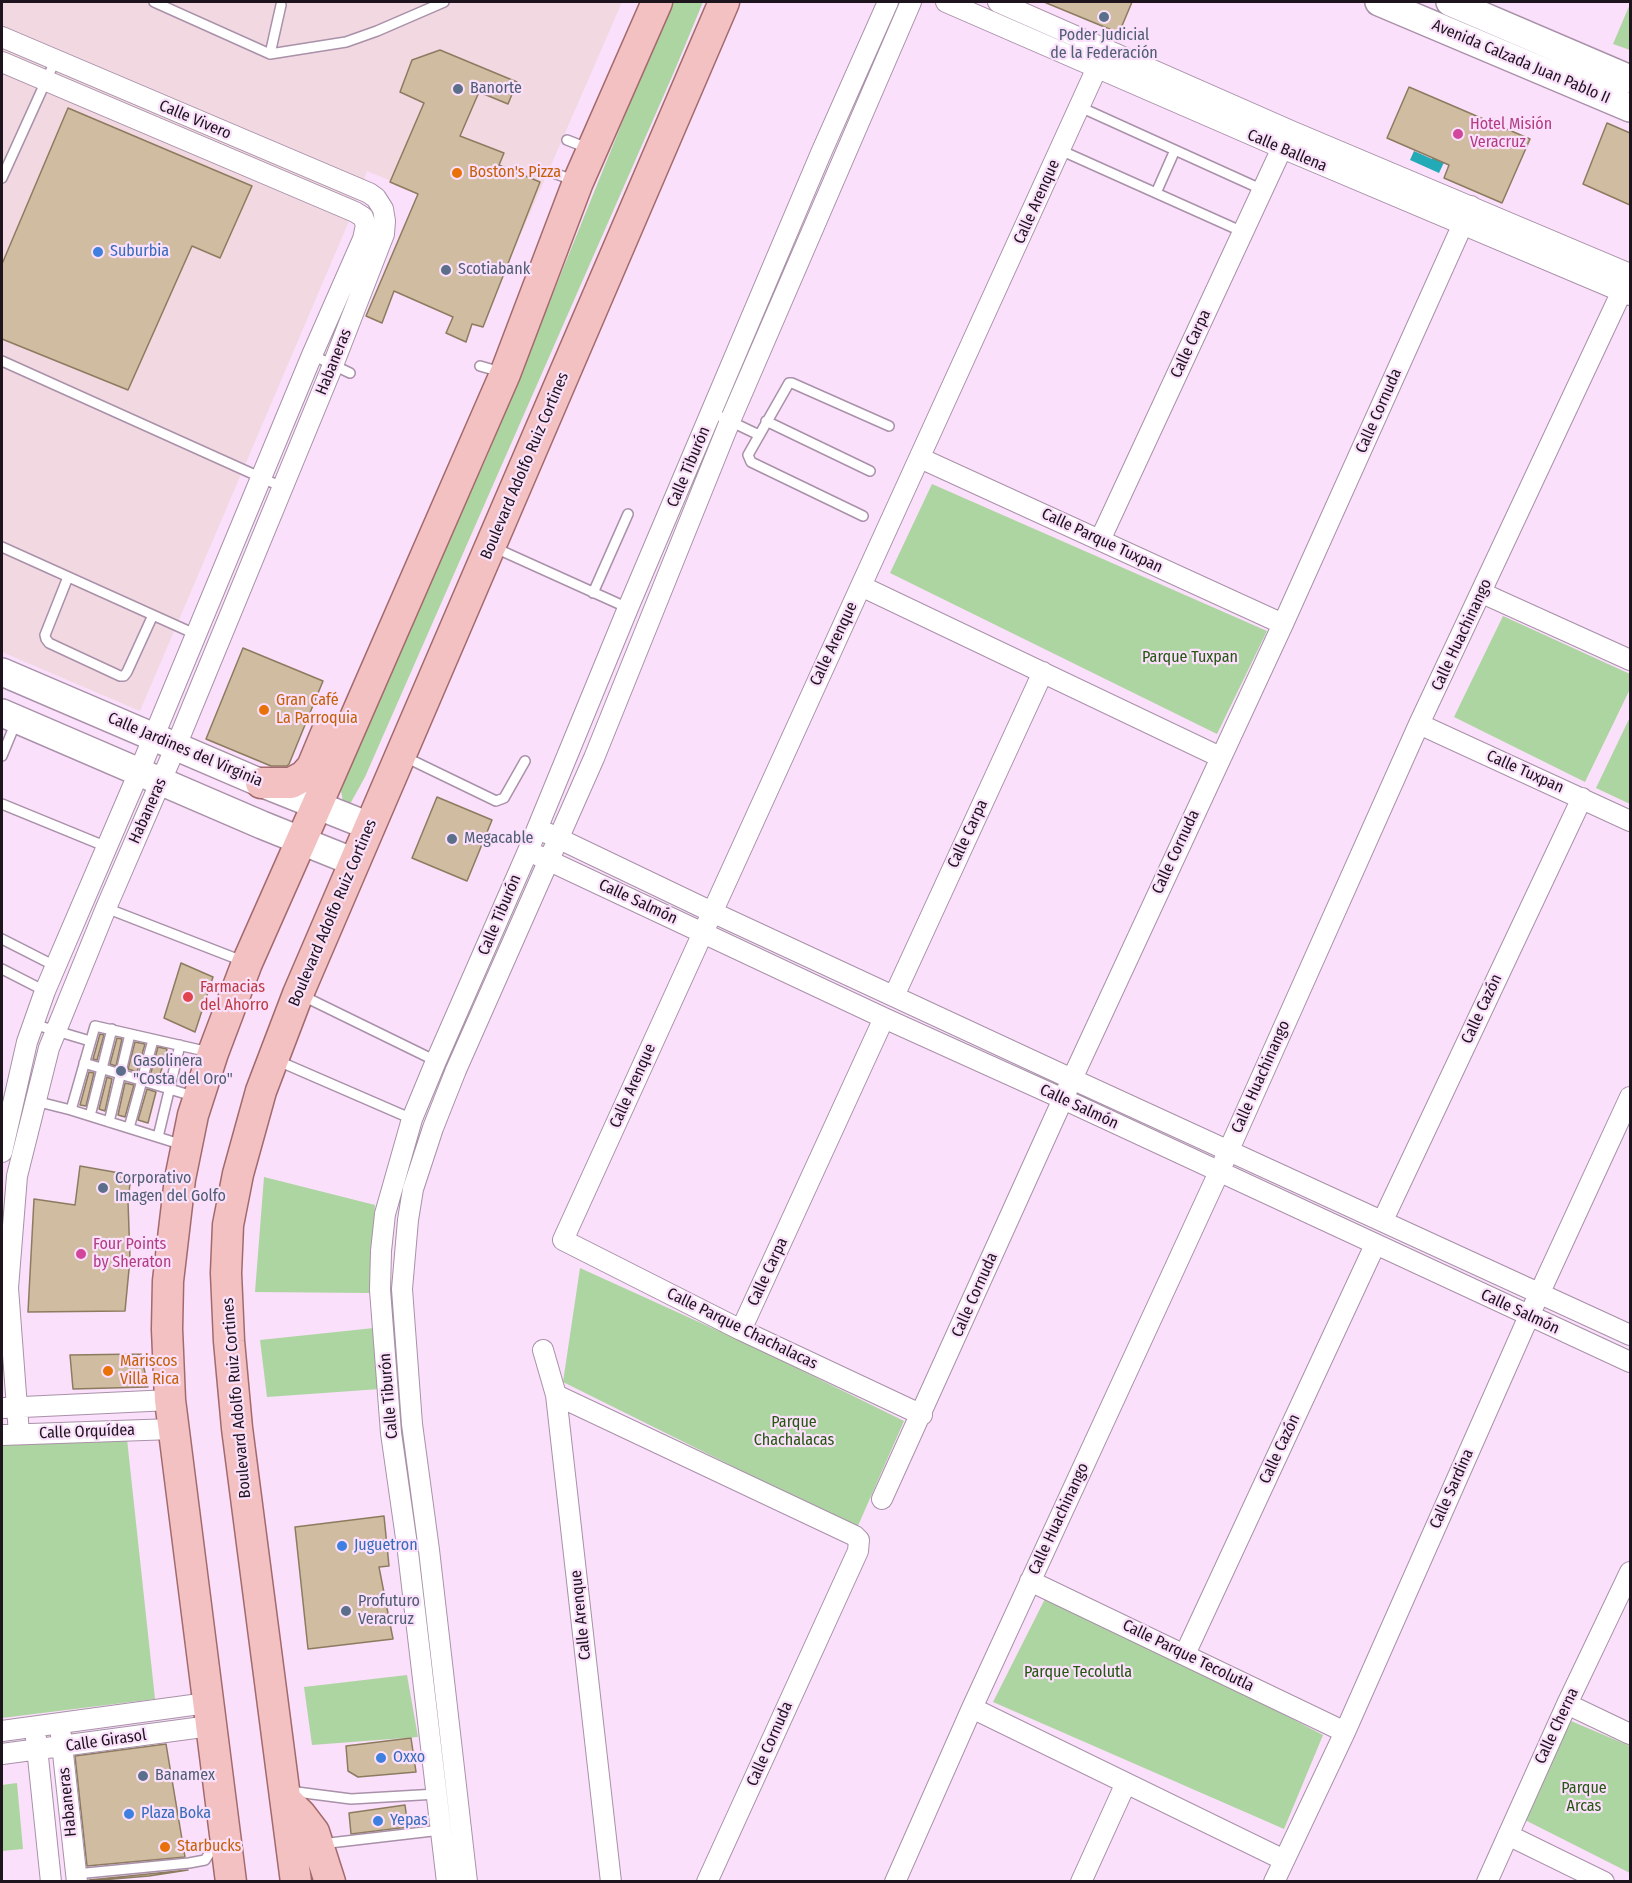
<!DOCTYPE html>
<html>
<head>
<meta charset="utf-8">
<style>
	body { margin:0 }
	#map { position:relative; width:1632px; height:1883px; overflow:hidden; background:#fae0fa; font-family:"Fira Sans Condensed",sans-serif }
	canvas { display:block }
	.frame { position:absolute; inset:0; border:3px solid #1d141d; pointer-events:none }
</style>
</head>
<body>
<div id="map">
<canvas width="1632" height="1883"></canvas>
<div class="frame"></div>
</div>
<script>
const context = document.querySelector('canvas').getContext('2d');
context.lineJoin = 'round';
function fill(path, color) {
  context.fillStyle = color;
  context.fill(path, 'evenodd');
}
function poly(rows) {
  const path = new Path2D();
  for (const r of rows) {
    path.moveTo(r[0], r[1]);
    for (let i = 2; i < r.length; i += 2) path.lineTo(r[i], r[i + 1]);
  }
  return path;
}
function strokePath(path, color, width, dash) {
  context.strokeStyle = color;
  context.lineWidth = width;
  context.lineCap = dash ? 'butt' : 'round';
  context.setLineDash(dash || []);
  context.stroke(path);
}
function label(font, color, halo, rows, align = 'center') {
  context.font = font + ' "Fira Sans Condensed",sans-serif';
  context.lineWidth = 4.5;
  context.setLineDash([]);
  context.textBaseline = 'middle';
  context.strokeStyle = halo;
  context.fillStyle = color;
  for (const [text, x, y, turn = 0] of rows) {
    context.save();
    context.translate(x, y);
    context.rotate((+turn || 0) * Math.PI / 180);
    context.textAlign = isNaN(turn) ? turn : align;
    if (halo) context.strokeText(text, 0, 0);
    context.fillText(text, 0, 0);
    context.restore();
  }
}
const commercial = poly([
	[2,2,622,2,521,234,367,171,349,221,140,711,2,652]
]);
const green = poly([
	[671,2,703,2,674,72,365,777,350,804,343,802,341,791,369,720,460,514,486,459],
	[1630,4,1630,50,1613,44],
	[932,484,1267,631,1217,734,890,573],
	[1503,616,1630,674,1630,689,1585,782,1454,717],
	[1630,717,1630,804,1596,788],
	[264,1177,375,1205,370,1293,255,1292],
	[580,1268,754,1347,904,1421,857,1528,563,1382],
	[374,1328,380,1389,267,1397,260,1340],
	[127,1439,155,1699,2,1718,2,1445],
	[1049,1591,1323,1735,1284,1829,993,1702],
	[407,1675,418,1737,312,1745,304,1687],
	[1571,1721,1630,1746,1630,1873,1523,1819],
	[17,1783,23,1849,2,1851,2,1785]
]);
const water = poly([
	[1437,147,1449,152,1439,173,1410,160,1414,151,1432,159]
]);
const building = poly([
	[1044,2,1132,2,1119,33,1044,2],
	[440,50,517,82,508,104,479,92,460,136,504,153,499,165,540,182,483,327,472,324,466,342,446,333,453,317,394,291,382,323,366,316,418,194,390,182,424,103,400,92,412,60,440,50],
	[1409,87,1530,139,1502,203,1444,178,1449,165,1387,138,1409,87],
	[68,108,252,186,220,258,192,246,128,390,2,339,2,264,68,108],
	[1607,123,1630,133,1630,205,1583,184,1607,123],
	[243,648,323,681,289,764,287,766,271,766,206,739,243,648],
	[437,797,492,820,467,881,412,858,437,797],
	[181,963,213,977,195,1032,164,1018,181,963],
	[100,1034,104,1035,97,1060,93,1059,100,1034],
	[117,1038,122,1039,116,1066,110,1064,117,1038],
	[135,1042,145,1044,137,1072,128,1069,135,1042],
	[158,1047,167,1049,159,1079,150,1076,158,1047],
	[89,1072,94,1073,86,1106,80,1105,89,1072],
	[107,1077,112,1079,105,1111,99,1109,107,1077],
	[125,1083,134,1085,125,1117,118,1115,125,1083],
	[147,1089,156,1092,148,1123,138,1120,147,1089],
	[80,1166,131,1175,128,1201,130,1259,125,1311,28,1312,34,1199,75,1205,80,1166],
	[141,1354,148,1387,73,1389,70,1355,141,1354],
	[384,1516,389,1566,379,1567,393,1639,308,1649,295,1527,384,1516],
	[411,1738,416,1772,358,1777,348,1771,346,1746,411,1738],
	[166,1744,185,1857,87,1866,75,1756,166,1744],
	[405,1805,408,1827,351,1834,349,1813,405,1805],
	[188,1870,149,1876,89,1881,89,1880,188,1870]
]);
const lane = poly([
	[154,2,270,54,346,42,377,31,444,2],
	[270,54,281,5],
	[1080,107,1263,190],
	[567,140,590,149],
	[1060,150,1243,232],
	[551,172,573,180],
	[2,178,55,61],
	[1156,193,1175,150],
	[312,355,350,373],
	[2,361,282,487],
	[480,366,501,372],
	[713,413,759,435],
	[766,421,870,471],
	[863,516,751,462,748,455,789,383,792,383,889,426],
	[2,547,195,634],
	[493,547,628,608],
	[68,577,45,635,46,639,49,643,120,676,124,676,127,672,153,615],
	[593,593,628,514],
	[2,756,16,722],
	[405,757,496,801,504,798,525,761],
	[2,804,107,847],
	[106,908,245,962],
	[2,939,55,966],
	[2,969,45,991],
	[301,995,436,1061],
	[33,1024,90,1041],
	[276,1060,412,1119],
	[84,1063,196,1097],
	[35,1101,71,1110,183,1145],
	[71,1110,95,1026,209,1052],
	[90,1116,112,1029],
	[109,1122,130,1034],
	[129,1128,153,1040],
	[158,1137,180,1045],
	[289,1791,351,1799,437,1794],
	[321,1844,441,1830],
	[76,1874,189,1863,205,1860,218,1840]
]);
const street = poly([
	[946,2,1282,148,1630,295],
	[998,2,1291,131,1630,274],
	[2,37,369,193,376,198,383,209,385,221,384,234,333,365,176,746,106,908,49,1048,17,1176,8,1288,19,1434],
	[2,62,355,212,363,217,366,225,363,239,312,355,139,772,45,991,27,1042,2,1152],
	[920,458,1283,624],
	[1100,540,1282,148],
	[861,586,1220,757],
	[1482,593,1630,660],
	[1419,724,1630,821],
	[547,833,712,912,1072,1079,1630,1335],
	[539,856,884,1018,1063,1099,1630,1362],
	[894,996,1043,672],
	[1383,1220,1582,798],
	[741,1330,884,1018],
	[543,1350,556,1395,611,1882],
	[556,1395,855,1536,859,1540,858,1551,707,1882],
	[2,1408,170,1400],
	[922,1415,741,1330,563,1240,1106,48],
	[2,1435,173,1429],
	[882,1499,1072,1079,1283,624,1471,206],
	[1030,1581,1345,1732],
	[1185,1654,1375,1245],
	[1567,1704,1630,1734],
	[972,1708,1284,1860],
	[2,1731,207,1703],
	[61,1735,77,1882],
	[36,1738,51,1882],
	[2,1754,210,1726],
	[1508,1835,1604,1882],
	[447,1882,408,1552,391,1433,380,1290,381,1251,385,1214,412,1119,436,1061,528,851,628,608,821,153,888,2],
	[467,1882,429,1550,412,1424,402,1289,408,1220,413,1189,433,1128,456,1070,594,758,730,421,911,2],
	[895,1882,972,1708,1219,1172,1419,724,1630,274],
	[1081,1882,1126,1783],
	[1274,1882,1345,1732,1529,1316,1630,1097],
	[1487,1882,1567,1704,1630,1572]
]);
const secondary = poly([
	[1379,2,1630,108],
	[1450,2,1630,79],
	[2,672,261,783,369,826],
	[2,713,262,825,354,862]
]);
const primary = poly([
	[261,783,291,783,304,776,312,767,327,731],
	[287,1801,301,1815,314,1832,330,1882],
	[231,1882,170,1400,167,1329,168,1281,180,1179,193,1115,213,1053,247,963,317,805,505,374,578,182,657,2],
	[296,1882,237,1428,229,1341,226,1273,228,1225,238,1174,261,1091,298,994,724,2]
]);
const markers = [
	[1104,17,6,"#5c6f8a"],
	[458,89,6,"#5c6f8a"],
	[1458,134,6,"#d1479c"],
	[457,173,6,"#e8710a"],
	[98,252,6,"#3f7fe0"],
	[446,270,6,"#5c6f8a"],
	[264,710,6,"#e8710a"],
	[452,839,6,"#5c6f8a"],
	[188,997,6,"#e0444e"],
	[121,1071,6,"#5c6f8a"],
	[103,1188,6,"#5c6f8a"],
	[81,1254,6,"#d1479c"],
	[108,1371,6,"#e8710a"],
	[342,1546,6,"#3f7fe0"],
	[346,1611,6,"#5c6f8a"],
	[381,1758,6,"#3f7fe0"],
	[143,1776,6,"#5c6f8a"],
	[129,1814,6,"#3f7fe0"],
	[378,1821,6,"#3f7fe0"],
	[165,1847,6,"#e8710a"]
];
const serviceNames = [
	["Poder Judicial",1104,36,"center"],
	["de la Federación",1104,54,"center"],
	["Banorte",470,89],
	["Scotiabank",458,270],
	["Megacable",464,839],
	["Gasolinera",133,1062],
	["\"Costa del Oro\"",133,1080],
	["Corporativo",115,1179],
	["Imagen del Golfo",115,1197],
	["Profuturo",358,1602],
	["Veracruz",358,1620],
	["Banamex",155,1776]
];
const streetNames = [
	["Avenida Calzada Juan Pablo II",1521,62,23],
	["Calle Vivero",195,120,23],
	["Calle Ballena",1287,151,23],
	["Calle Arenque",1037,202,-66],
	["Calle Carpa",1191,344,-65],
	["Habaneras",334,362,-68],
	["Calle Cornuda",1379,411,-66],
	["Boulevard Adolfo Ruiz Cortines",525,466,-67],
	["Calle Tiburón",689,467,-67],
	["Calle Parque Tuxpan",1102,541,25],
	["Calle Huachinango",1462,635,-65],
	["Calle Arenque",834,644,-65],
	["Calle Jardines del Virginia",185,750,23],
	["Calle Tuxpan",1525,772,24],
	["Habaneras",148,811,-66],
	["Calle Carpa",968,834,-65],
	["Calle Cornuda",1176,852,-65],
	["Calle Salmón",638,902,25],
	["Boulevard Adolfo Ruiz Cortines",333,913,-67],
	["Calle Tiburón",500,915,-67],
	["Calle Cazón",1482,1009,-65],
	["Calle Huachinango",1261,1077,-66],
	["Calle Arenque",633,1086,-66],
	["Calle Salmón",1079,1107,25],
	["Calle Carpa",768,1272,-65],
	["Calle Cornuda",975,1295,-66],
	["Calle Salmón",1520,1312,25],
	["Calle Parque Chachalacas",742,1329,26],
	["Calle Tiburón",389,1396,-95],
	["Boulevard Adolfo Ruiz Cortines",237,1398,-95],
	["Calle Orquídea",87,1432,-2],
	["Calle Cazón",1280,1449,-65],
	["Calle Sardina",1452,1489,-66],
	["Calle Huachinango",1059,1519,-65],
	["Calle Arenque",581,1615,-96],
	["Calle Parque Tecolutla",1188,1656,26],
	["Calle Cherna",1557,1726,-65],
	["Calle Girasol",106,1741,-8],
	["Calle Cornuda",770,1744,-66],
	["Habaneras",68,1802,-96]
];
const hotelNames = [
	["Hotel Misión",1470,125],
	["Veracruz",1470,143],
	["Four Points",93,1245],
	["by Sheraton",93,1263]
];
const foodNames = [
	["Boston's Pizza",469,173],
	["Gran Café",276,701],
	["La Parroquia",276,719],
	["Mariscos",120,1362],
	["Villa Rica",120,1380],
	["Starbucks",177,1847]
];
const shopNames = [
	["Suburbia",110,252],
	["Juguetron",354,1546],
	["Oxxo",393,1758],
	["Plaza Boka",141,1814],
	["Yepas",390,1821]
];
const parkNames = [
	["Parque Tuxpan",1190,658],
	["Parque",794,1423],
	["Chachalacas",794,1441],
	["Parque Tecolutla",1078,1673],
	["Parque",1584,1789],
	["Arcas",1584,1807]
];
const healthNames = [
	["Farmacias",200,988],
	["del Ahorro",200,1006]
];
fill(commercial, '#f1d8e1');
fill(green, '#add5a1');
fill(water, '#23aab7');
fill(building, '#d0bca0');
strokePath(building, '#8d7b60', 1.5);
strokePath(lane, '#a991a9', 12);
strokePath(street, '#a991a9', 22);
strokePath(secondary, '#a991a9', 30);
strokePath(primary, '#a36a6d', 33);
strokePath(lane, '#fff', 9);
strokePath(street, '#fff', 20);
strokePath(secondary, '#fff', 27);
strokePath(primary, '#f3c1c1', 30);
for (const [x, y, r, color] of markers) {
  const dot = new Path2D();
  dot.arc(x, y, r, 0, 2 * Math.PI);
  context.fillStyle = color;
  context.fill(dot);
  strokePath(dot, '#fae0fa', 2);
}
label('16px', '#4e5e75', '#fae0fa', serviceNames, 'left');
label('16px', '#1d141d', '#fae0fa', streetNames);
label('16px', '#b23c85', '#fae0fa', hotelNames, 'left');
label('16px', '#c56008', '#fae0fa', foodNames, 'left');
label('16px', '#366cbe', '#fae0fa', shopNames, 'left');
label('16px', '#255612', '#fae0fa', parkNames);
label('16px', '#be3a42', '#fae0fa', healthNames, 'left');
</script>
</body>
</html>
